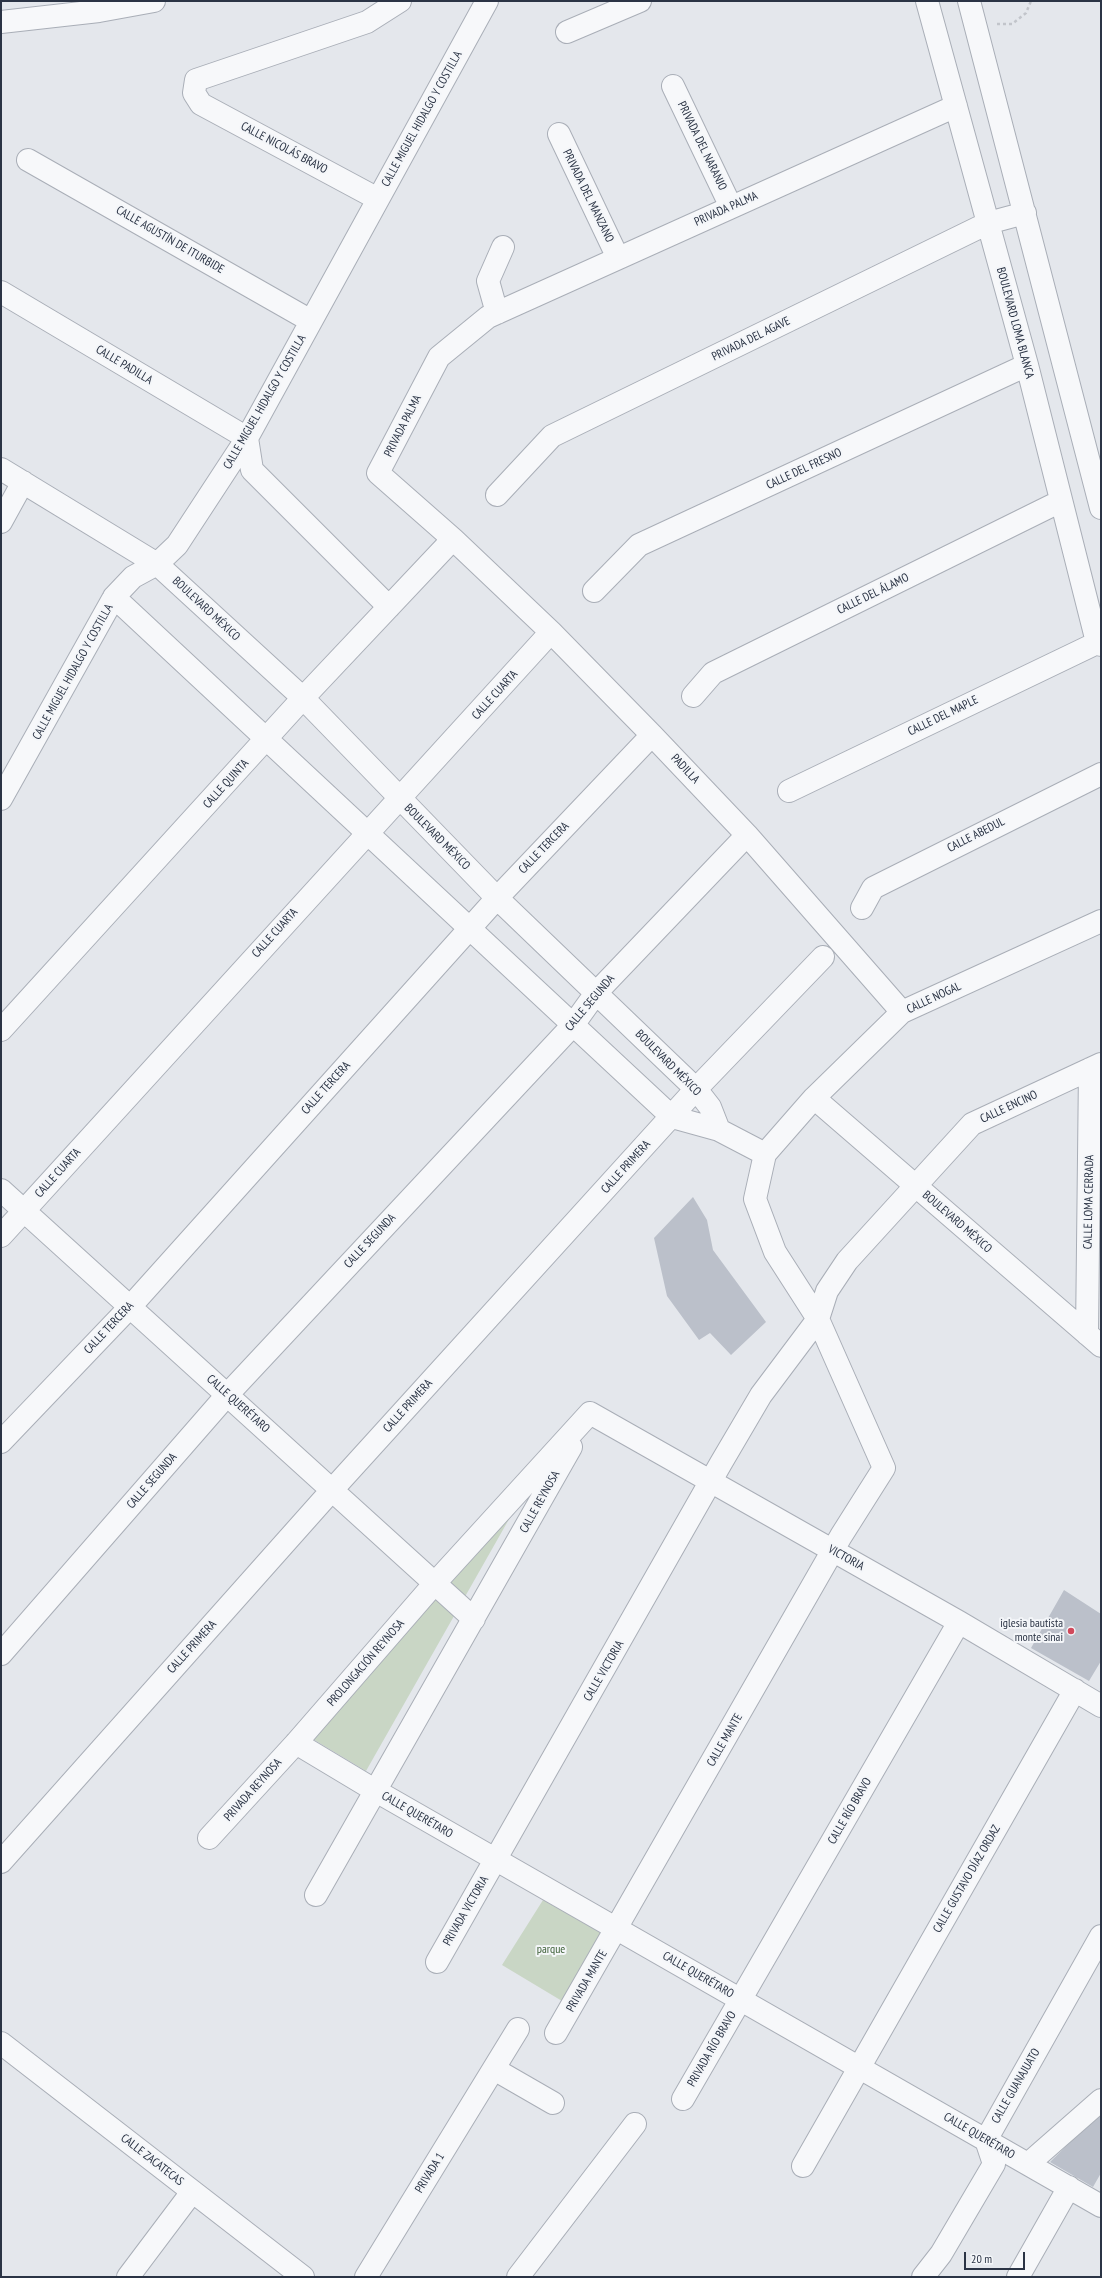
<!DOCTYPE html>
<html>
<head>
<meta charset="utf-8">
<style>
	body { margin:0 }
	#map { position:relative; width:1102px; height:2278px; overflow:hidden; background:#e4e7ec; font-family:"PT Sans Narrow",sans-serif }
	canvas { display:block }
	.frame { position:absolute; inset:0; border:2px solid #2b3445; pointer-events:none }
	.scale { position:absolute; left:964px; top:2252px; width:61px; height:18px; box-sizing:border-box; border:2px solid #2b3445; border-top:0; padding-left:5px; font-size:12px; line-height:14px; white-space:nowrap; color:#2b3445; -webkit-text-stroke:3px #f4f6f9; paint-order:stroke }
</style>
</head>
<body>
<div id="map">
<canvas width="1102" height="2278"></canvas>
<div class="frame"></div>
<div class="scale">20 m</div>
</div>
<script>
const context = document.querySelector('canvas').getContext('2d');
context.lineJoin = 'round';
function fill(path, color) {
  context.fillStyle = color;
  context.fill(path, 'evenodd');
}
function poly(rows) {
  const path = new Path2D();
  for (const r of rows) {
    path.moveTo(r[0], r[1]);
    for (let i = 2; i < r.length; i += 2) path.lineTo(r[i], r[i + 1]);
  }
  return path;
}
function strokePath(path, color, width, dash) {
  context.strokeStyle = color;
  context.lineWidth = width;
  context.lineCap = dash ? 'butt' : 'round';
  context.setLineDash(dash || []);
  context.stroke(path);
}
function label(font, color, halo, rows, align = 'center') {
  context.font = font + ' "PT Sans Narrow",sans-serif';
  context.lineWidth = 4;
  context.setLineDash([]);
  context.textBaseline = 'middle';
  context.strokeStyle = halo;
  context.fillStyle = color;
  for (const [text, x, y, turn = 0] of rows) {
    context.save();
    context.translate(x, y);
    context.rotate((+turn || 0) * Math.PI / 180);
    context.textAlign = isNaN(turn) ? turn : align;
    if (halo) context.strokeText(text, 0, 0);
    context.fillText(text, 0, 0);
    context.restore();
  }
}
const green = poly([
	[525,1491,366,1771,311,1738],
	[543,1900,601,1933,562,2001,502,1965]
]);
const building = poly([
	[693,1197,707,1220,713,1250,766,1322,731,1355,710,1333,699,1340,667,1296,654,1238],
	[1064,1590,1101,1614,1101,1661,1089,1681,1031,1648],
	[1101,2112,1101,2173,1093,2187,1050,2162]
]);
const path = poly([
	[997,24,1012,24,1026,13,1031,1]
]);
const minor = poly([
	[927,1,1027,365,1097,642,1101,645],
	[969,1,1101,508],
	[1,22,99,11,154,1],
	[567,32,640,1],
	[673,86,731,207],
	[559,134,618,258],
	[28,160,311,321],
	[378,199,201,104,194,93,196,80,367,22,400,1],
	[1,292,247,438,252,470,389,607],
	[497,313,488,281,503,247],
	[1,469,157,564,303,698,497,898,696,1089,710,1107,719,1130],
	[497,495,552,436,988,223,1025,213],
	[1,522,23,482],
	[594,591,639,545,1027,365],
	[114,597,672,1117,719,1130,765,1154,755,1199,775,1252,818,1319,884,1468,841,1536,556,2033],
	[693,696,713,673,1061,501],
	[789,791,1101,641],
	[1,799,114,597,133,577,157,564,177,545,247,438,487,1],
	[862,908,873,888,1101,774],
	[902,1012,747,835,652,735,551,632,453,539,378,473,439,357,488,317,956,106],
	[1,1030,303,698,453,539],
	[814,1098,1101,1346],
	[765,1154,814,1098,902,1012,1101,921],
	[1,1190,474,1619],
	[1,1236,551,632],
	[1087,1334,1090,1069],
	[590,1413,959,1622,1101,1706],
	[1,1442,130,1307,497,898,652,735],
	[1,1654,227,1395,573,1025,596,993,747,835],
	[296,1743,376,1791,1101,2206],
	[209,1838,296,1743,435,1583,590,1413],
	[1,1862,332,1490,696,1089,823,957],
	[316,1895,571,1447],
	[437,1962,721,1463,761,1395,818,1319,827,1291,847,1261,972,1124,1101,1064],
	[1,2043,303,2277],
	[494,2069,553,2103],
	[683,2099,959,1622],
	[1028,2164,1101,2100],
	[803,2166,1075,1690],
	[128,2277,192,2192],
	[366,2277,518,2029],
	[518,2277,635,2124],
	[923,2277,941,2254,994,2164,986,2140,1101,1936],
	[1018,2277,1069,2187]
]);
const markers = [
	[1071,1631,4,"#d1495b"]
];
const streetNames = [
	["CALLE MIGUEL HIDALGO Y COSTILLA",422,119,-61],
	["PRIVADA DEL NARANJO",702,146,64],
	["CALLE NICOLÁS BRAVO",284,148,28],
	["PRIVADA DEL MANZANO",588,196,64],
	["PRIVADA PALMA",726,209,-24],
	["CALLE AGUSTÍN DE ITURBIDE",170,240,30],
	["BOULEVARD LOMA BLANCA",1015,323,75],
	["PRIVADA DEL AGAVE",751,339,-26],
	["CALLE PADILLA",124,365,31],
	["CALLE MIGUEL HIDALGO Y COSTILLA",265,402,-60],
	["PRIVADA PALMA",403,426,-63],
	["CALLE DEL FRESNO",804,469,-25],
	["CALLE DEL ÁLAMO",873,594,-26],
	["BOULEVARD MÉXICO",206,609,43],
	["CALLE MIGUEL HIDALGO Y COSTILLA",73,672,-61],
	["CALLE CUARTA",495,695,-48],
	["CALLE DEL MAPLE",943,716,-26],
	["PADILLA",685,769,47],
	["CALLE QUINTA",226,784,-48],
	["CALLE ABEDUL",976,835,-27],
	["BOULEVARD MÉXICO",437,837,45],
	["CALLE TERCERA",544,848,-46],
	["CALLE CUARTA",275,933,-48],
	["CALLE NOGAL",934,998,-25],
	["CALLE SEGUNDA",590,1003,-50],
	["BOULEVARD MÉXICO",668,1063,45],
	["CALLE TERCERA",326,1088,-48],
	["CALLE ENCINO",1009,1107,-25],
	["CALLE PRIMERA",626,1167,-48],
	["CALLE CUARTA",58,1173,-48],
	["CALLE LOMA CERRADA",1089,1202,-89],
	["BOULEVARD MÉXICO",957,1222,41],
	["CALLE SEGUNDA",370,1241,-47],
	["CALLE TERCERA",109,1328,-47],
	["CALLE QUERÉTARO",238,1404,42],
	["CALLE PRIMERA",408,1406,-48],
	["CALLE SEGUNDA",152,1481,-49],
	["CALLE REYNOSA",540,1502,-61],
	["VICTORIA",846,1558,29],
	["CALLE PRIMERA",192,1647,-48],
	["PROLONGACIÓN REYNOSA",366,1663,-49],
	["CALLE VICTORIA",604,1671,-60],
	["CALLE MANTE",725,1740,-60],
	["PRIVADA REYNOSA",253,1790,-48],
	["CALLE RÍO BRAVO",850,1811,-60],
	["CALLE QUERÉTARO",417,1815,30],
	["CALLE GUSTAVO DÍAZ ORDAZ",967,1879,-60],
	["PRIVADA VICTORIA",466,1911,-60],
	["CALLE QUERÉTARO",698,1975,30],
	["PRIVADA MANTE",587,1981,-60],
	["PRIVADA RÍO BRAVO",712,2049,-60],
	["CALLE GUANAJUATO",1016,2086,-60],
	["CALLE QUERÉTARO",979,2136,30],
	["CALLE ZACATECAS",152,2160,38],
	["PRIVADA 1",430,2173,-58]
];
const poiNames = [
	["iglesia bautista",1063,1624],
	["monte sinai",1063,1638]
];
const parkNames = [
	["parque",551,1950]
];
fill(green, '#c9d6c5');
fill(building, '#bbc0ca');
strokePath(minor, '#a9aeb7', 24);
strokePath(path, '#c2c5cb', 2.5, [3, 3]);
strokePath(minor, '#f7f8fa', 22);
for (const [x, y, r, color] of markers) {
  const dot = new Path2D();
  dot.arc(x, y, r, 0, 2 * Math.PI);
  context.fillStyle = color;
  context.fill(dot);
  strokePath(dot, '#f4f6f9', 1.5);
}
label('12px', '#2b3445', '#f4f6f9', streetNames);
label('12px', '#2b3445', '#f4f6f9', poiNames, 'right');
label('12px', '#3f6138', '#f4f6f9', parkNames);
</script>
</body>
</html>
